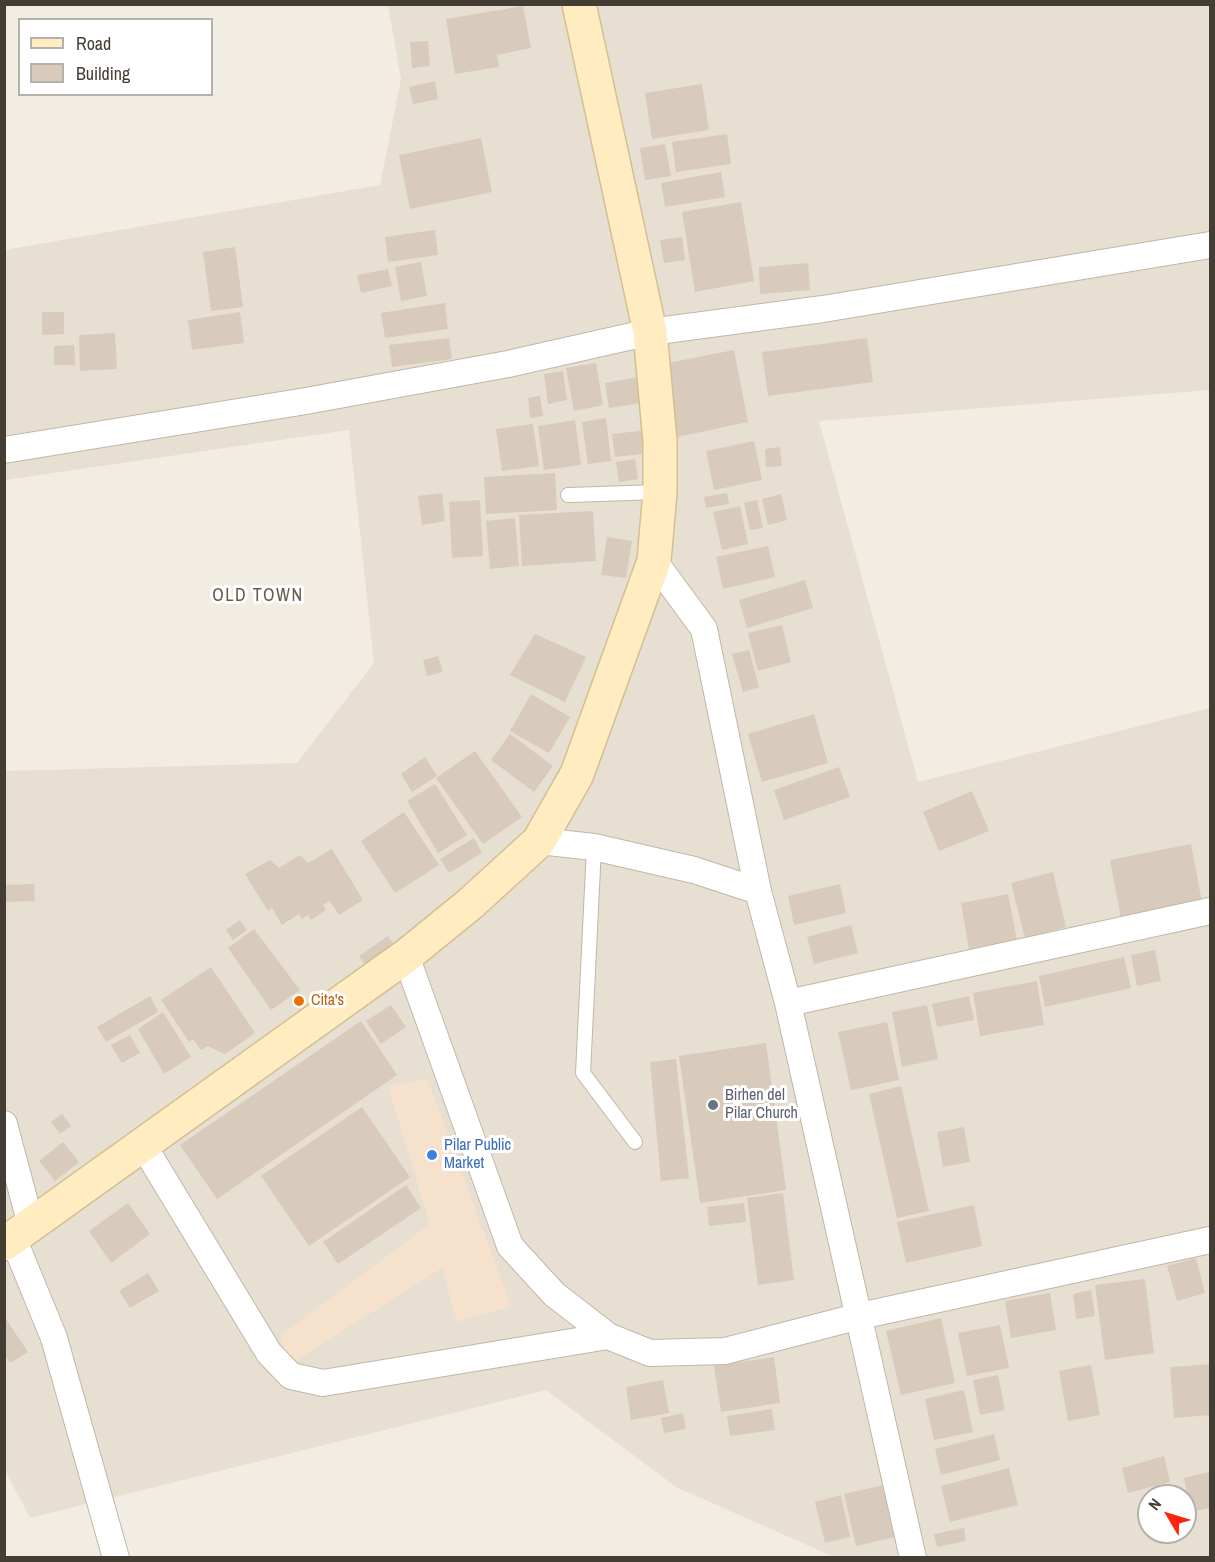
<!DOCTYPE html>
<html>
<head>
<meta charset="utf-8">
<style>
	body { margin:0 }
	#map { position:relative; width:1215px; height:1562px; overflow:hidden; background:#f2ede3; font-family:"Archivo Narrow",sans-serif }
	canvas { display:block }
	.frame { position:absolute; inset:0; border:6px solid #443d33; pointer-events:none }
	.legend { position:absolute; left:18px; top:18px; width:195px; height:78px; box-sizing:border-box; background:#fff; border:2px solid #b4b1ad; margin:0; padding:8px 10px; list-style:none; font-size:18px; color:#443d33 }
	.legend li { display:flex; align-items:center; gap:12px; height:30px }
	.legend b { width:30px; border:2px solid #b4b1ad }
	.north { position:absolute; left:1137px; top:1484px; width:60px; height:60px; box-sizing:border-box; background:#fff; border:2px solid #b4b1ad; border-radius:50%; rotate:308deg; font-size:16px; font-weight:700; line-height:24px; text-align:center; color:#443d33 }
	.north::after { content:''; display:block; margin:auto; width:21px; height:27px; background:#ff240d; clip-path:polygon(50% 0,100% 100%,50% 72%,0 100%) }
</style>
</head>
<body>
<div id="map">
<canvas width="1215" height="1562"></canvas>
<div class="frame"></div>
<ul class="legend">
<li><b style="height:8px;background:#ffecc0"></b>Road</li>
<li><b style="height:16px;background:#d8cbbb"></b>Building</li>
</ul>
<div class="north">N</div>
</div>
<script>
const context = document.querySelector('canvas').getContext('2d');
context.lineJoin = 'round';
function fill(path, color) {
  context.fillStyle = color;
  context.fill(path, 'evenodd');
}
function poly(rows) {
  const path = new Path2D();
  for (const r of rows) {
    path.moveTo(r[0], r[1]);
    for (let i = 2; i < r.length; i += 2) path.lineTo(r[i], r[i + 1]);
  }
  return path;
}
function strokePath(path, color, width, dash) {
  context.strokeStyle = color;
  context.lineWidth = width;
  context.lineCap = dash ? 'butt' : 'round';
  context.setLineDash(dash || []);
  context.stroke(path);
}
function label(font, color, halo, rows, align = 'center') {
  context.font = font + ' "Archivo Narrow",sans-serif';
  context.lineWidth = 6;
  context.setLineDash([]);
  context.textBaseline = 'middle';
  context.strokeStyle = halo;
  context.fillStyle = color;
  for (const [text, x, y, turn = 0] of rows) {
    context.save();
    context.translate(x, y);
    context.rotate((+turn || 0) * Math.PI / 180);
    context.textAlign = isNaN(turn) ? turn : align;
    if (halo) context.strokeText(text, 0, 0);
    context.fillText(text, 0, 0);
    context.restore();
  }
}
const residential = poly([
	[388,5,1210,5,1210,390,819,421,918,782,1210,708,1210,1557,834,1557,676,1487,546,1390,30,1518,4,1468,4,771,297,763,374,663,349,430,5,480,4,250,380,185,401,79],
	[1149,1496,1185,1496,1185,1532,1149,1532]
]);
const commercial = poly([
	[427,1079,511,1306,457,1322,442,1268,290,1364,280,1336,430,1224,388,1086]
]);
const building = poly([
	[523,6,531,48,497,55,499,67,455,74,446,19],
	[428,41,430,66,412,68,410,42],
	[435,81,438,99,413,104,409,87],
	[702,84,709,130,652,139,645,93],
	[727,134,731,164,676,172,672,142],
	[481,138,492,192,410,209,399,155],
	[665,144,671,176,645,180,640,148],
	[721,172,725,197,665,207,661,183],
	[741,202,754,281,695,292,682,212],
	[435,230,438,255,388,262,385,237],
	[682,237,685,260,664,263,660,240],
	[235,247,243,307,211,311,203,252],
	[421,262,427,296,401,301,395,267],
	[808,263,810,290,760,294,759,267],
	[388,269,392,286,361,293,357,275],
	[445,303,448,329,385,338,381,313],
	[42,312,64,312,64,334,42,335],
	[240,312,244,343,192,350,188,320],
	[115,333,117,369,80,371,79,335],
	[449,338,452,359,392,367,389,345],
	[867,338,873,382,768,396,762,352],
	[74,345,75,365,54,365,54,346],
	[734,350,748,422,677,437,663,364],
	[596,363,603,405,574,411,566,368],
	[563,371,567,400,548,404,544,374],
	[644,376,648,402,609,408,605,383],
	[540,396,543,416,530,418,528,398],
	[606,418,611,461,588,464,582,422],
	[575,420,581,465,544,470,538,426],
	[533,424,539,466,502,471,496,429],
	[648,430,651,453,615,457,612,434],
	[754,441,762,480,714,490,706,451],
	[780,447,782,466,766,467,765,449],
	[635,459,638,479,619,482,616,462],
	[555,473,557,510,486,514,484,477],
	[442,493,445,521,422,525,418,496],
	[727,493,729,504,706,508,704,497],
	[781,494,787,520,768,525,762,499],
	[480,500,483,556,452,558,449,502],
	[757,500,763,528,750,530,744,503],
	[740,506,748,544,722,550,713,512],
	[593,511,596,561,522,566,519,515],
	[515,518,519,566,490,569,486,521],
	[607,537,632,541,626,578,601,575],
	[768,546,775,577,723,589,716,557],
	[805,580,813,608,747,628,739,600],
	[782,625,791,662,758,671,748,633],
	[535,634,586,657,565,702,510,675],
	[749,650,759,687,743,692,732,654],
	[438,656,443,672,427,676,423,660],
	[531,694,570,717,549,753,510,731],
	[814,714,828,763,762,782,748,734],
	[510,734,553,766,534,792,491,760],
	[475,751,522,817,483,844,436,778],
	[425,757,437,776,412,792,401,774],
	[839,767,850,797,784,820,774,790],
	[435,784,467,835,438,853,407,801],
	[972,791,989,831,939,851,923,812],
	[404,812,439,865,395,893,361,841],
	[474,838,482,853,449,873,440,859],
	[1191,844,1203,908,1122,924,1110,860],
	[332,849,363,900,339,915,330,901,323,905,326,910,311,920,308,915,302,919,299,914,282,925,272,908,268,911,245,874,270,860,279,868,300,855,308,863],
	[1053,872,1066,927,1025,938,1011,883],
	[34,884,35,901,4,902,4,885],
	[840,884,846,913,794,925,788,896],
	[1008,894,1017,940,969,949,961,903],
	[240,920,247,930,233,940,226,930],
	[851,925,858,953,814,964,807,937],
	[254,929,300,990,271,1010,228,948],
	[388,936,398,950,369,970,359,956],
	[1155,950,1161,981,1137,986,1131,955],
	[1124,957,1131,988,1045,1007,1039,976],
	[211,967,255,1033,225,1054,208,1046,201,1050,193,1039,189,1042,161,1000],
	[1037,981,1044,1025,980,1036,973,993],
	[150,996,158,1012,106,1042,97,1027],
	[969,996,974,1020,937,1027,932,1004],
	[391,1005,406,1027,381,1044,366,1021],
	[927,1005,938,1059,902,1067,892,1012],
	[163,1012,191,1057,164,1074,138,1029],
	[361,1021,397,1075,217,1199,180,1145],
	[887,1022,899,1080,851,1090,838,1032],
	[130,1035,140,1053,122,1063,111,1045],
	[766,1043,786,1190,700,1203,679,1056],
	[676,1059,689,1178,661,1181,650,1062],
	[901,1086,929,1211,897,1218,869,1094],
	[362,1107,410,1177,309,1246,261,1176],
	[62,1114,71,1126,60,1134,51,1122],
	[964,1127,970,1162,943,1167,937,1132],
	[63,1142,79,1162,55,1181,39,1161],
	[406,1185,421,1208,338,1264,323,1242],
	[783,1193,794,1280,758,1285,747,1198],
	[128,1203,150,1234,111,1263,89,1231],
	[744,1203,746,1222,709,1226,707,1207],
	[974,1205,982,1246,906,1263,897,1222],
	[1196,1258,1205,1293,1177,1301,1167,1266],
	[148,1273,159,1291,130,1308,119,1291],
	[1145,1279,1154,1353,1105,1360,1095,1285],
	[1091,1290,1095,1316,1076,1319,1073,1294],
	[1050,1293,1056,1330,1011,1338,1005,1301],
	[4,1316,28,1352,10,1363,4,1354],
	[941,1318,955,1383,901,1395,886,1331],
	[1000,1325,1009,1368,967,1376,958,1333],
	[774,1357,780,1403,721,1412,714,1366],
	[1210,1364,1210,1415,1174,1418,1170,1367],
	[1091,1365,1100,1415,1068,1421,1059,1371],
	[998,1375,1005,1410,980,1415,973,1380],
	[663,1380,669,1413,631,1420,626,1387],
	[964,1390,973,1432,934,1440,925,1399],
	[772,1409,775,1430,730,1436,727,1416],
	[683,1413,686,1429,664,1433,661,1418],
	[994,1434,1000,1460,941,1475,935,1449],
	[1164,1456,1170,1482,1128,1493,1122,1468],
	[1009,1468,1018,1505,950,1522,941,1486],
	[1209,1472,1210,1508,1191,1512,1184,1478],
	[884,1485,895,1537,856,1546,844,1494],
	[1173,1489,1175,1496,1154,1496],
	[841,1495,850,1537,825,1543,815,1502],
	[1149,1498,1149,1518,1142,1500],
	[964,1528,966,1541,937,1547,934,1534]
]);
const lane = poly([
	[568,495,660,492],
	[594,847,583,1073,635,1142]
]);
const street = poly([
	[4,450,306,401,508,364,650,332,823,309,1210,245],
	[654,561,704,629,758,891,788,1003,913,1558],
	[539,841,594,847,694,870,758,891],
	[406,956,510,1246,554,1294,608,1336,650,1353,725,1351,860,1316,1210,1240],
	[788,1003,1210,911],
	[4,1124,31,1225],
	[143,1145,269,1353,291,1376,323,1383,608,1336],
	[13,1238,54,1338,116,1558]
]);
const secondary = poly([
	[4,1244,406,956,470,904,539,841,577,774,654,561,660,492,660,441,650,332,579,4]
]);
const markers = [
	[299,1001,6,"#e8710a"],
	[713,1105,6,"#6b7280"],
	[432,1155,6,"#3f7fe0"]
];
const foodNames = [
	["Cita's",311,1001]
];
const worshipNames = [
	["Birhen del",725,1096],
	["Pilar Church",725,1114]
];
const shopNames = [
	["Pilar Public",444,1146],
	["Market",444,1164]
];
const neighbourhoodNames = [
	["OLD TOWN",258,596]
];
fill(residential, '#e7dfd1');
fill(commercial, '#f6e2cc');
fill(building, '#d8cbbb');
strokePath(lane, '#c1b7a8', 16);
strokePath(street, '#c1b7a8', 28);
strokePath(secondary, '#d4bf90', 36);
strokePath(lane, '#fff', 14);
strokePath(street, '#fff', 26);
strokePath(secondary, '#ffecc0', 33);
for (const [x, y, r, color] of markers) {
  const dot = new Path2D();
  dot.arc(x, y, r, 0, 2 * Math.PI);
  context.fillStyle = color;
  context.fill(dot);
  strokePath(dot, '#fff', 2);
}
label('16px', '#c56008', '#fff', foodNames, 'left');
label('16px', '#5b616d', '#fff', worshipNames, 'left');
label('16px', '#366cbe', '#fff', shopNames, 'left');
context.letterSpacing = '1.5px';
label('18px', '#685a4a', '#fff', neighbourhoodNames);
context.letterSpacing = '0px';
</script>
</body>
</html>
